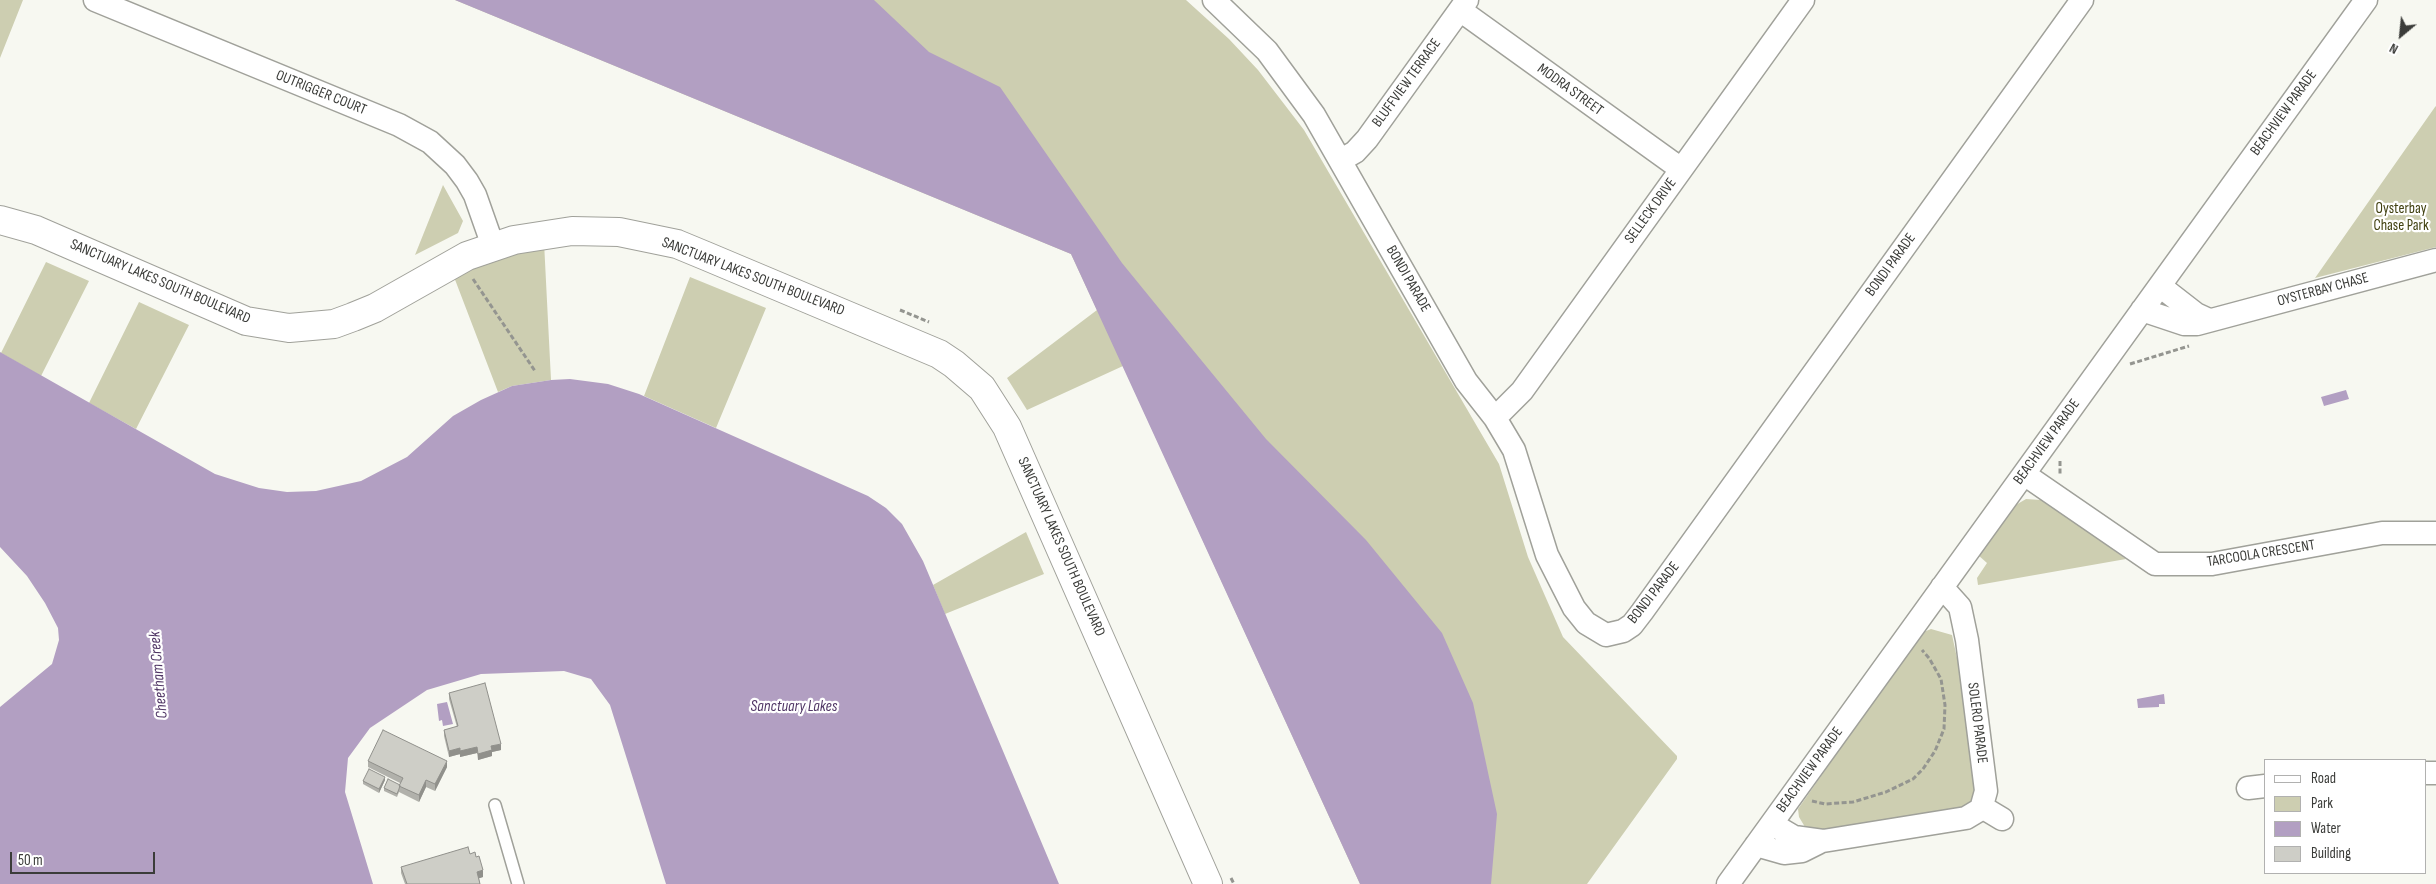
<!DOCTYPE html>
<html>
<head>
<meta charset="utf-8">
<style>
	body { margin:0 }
	#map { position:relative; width:2436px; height:884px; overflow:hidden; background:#f7f8f1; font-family:"Sofia Sans Condensed",sans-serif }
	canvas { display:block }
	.legend { position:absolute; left:2264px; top:759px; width:162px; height:115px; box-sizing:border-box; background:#fff; border:1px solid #b1b1b0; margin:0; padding:6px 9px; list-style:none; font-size:15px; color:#3b3c39 }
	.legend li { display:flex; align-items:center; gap:10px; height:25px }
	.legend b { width:25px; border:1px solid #b1b1b0 }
	.north { position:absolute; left:2376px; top:10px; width:50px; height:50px; -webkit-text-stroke:4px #fff; paint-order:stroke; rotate:208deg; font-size:14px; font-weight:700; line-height:20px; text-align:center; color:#3b3c39 }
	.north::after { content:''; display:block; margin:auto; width:18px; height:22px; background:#3b3c39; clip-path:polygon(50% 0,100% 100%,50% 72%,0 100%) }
	.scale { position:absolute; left:10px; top:852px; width:145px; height:22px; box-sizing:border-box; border:2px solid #3b3c39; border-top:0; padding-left:6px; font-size:15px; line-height:18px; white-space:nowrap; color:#3b3c39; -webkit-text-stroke:4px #fff; paint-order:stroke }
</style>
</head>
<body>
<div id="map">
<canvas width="2436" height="884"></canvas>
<ul class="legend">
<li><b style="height:6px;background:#fff"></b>Road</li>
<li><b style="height:14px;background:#cdceb1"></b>Park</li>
<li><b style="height:14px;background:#b29fc2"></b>Water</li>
<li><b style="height:14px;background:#cecec7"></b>Building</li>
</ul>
<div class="north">N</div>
<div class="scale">50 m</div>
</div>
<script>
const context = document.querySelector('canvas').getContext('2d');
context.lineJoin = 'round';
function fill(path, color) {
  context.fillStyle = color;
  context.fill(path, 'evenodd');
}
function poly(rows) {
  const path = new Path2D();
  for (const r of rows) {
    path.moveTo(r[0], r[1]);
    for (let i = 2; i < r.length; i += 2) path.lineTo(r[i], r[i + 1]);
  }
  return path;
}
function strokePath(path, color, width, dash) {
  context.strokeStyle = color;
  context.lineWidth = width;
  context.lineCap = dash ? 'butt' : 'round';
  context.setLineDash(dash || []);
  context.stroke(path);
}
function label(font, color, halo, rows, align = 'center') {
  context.font = font + ' "Sofia Sans Condensed",sans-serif';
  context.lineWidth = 4.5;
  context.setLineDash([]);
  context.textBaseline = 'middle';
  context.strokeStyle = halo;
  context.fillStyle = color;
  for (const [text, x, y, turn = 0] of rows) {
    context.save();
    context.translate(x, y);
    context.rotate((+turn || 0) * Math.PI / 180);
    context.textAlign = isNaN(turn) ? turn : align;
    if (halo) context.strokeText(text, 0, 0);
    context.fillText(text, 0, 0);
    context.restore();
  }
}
const green = poly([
	[0,0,23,0,0,58],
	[455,0,1186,0,1229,39,1258,70,1304,130,1499,464,1528,557,1563,637,1677,756,1677,759,1587,884,1360,884,1123,366,1027,410,1007,378,1097,310,1071,254],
	[2436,106,2436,247,2315,278,2435,107],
	[443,185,463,221,458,233,415,255],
	[544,242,551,380,512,386,498,392,454,277,507,251],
	[46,262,89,281,41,376,1,353],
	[690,277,766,308,716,428,644,396],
	[139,302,189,325,136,429,89,403],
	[2026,499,2041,500,2051,505,2126,559,1978,585,1977,578,1987,563,1978,555,2014,506],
	[1026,532,1044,574,945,614,933,585],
	[1931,629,1952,635,1986,791,1981,807,1815,832,1805,827,1799,817,1798,809,1921,633]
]);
const water = poly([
	[455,0,874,0,929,52,1000,87,1122,263,1188,344,1266,439,1366,540,1442,633,1473,703,1497,814,1491,884,1360,884,1071,254],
	[0,352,215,474,259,488,287,492,316,491,361,481,407,457,453,416,481,400,512,386,551,380,570,379,608,384,639,394,868,496,886,508,902,524,923,561,1059,884,666,884,610,705,591,679,564,671,481,674,427,690,370,728,348,758,345,792,373,884,0,884,0,707,52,664,59,640,58,628,45,603,27,576,0,547],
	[2346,390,2349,399,2324,406,2321,397],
	[2164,694,2165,704,2159,704,2159,707,2138,708,2137,699],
	[447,702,453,724,443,726,442,720,439,721,437,704]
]);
const path = poly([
	[473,279,535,371],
	[900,310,929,322],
	[2130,364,2189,346],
	[2060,461,2060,475],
	[1812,801,1825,804,1853,802,1886,792,1913,779,1923,769,1935,751,1944,729,1945,705,1941,679,1929,658,1922,650],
	[1231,878,1234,884]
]);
const service = poly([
	[495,805,518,884]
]);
const minor = poly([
	[95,0,399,125,430,142,455,165,467,181,475,195,493,246],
	[1214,0,1267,51,1314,115,1466,381,1495,418,1514,450,1547,555,1574,608,1586,623,1606,635,1623,631,1632,625,1642,612,2082,0],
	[1460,10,1681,169],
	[1341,160,1355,152,1367,139,1467,0],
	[2160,286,2196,314,2209,320],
	[2142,310,2184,324,2197,324,2436,260],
	[1495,418,1522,391,1803,0],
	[2024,474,2155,564,2212,564,2382,533,2436,533],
	[2425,773,2436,773],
	[2248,788,2265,786],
	[1982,807,2002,819],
	[1772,824,1794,837,1823,841,1966,818,1981,809,1986,791,1967,640,1960,607,1942,587],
	[1756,845,1784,853,1802,851,1818,843],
	[1728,884,2366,0]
]);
const tertiary = poly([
	[0,220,36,230,246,321,289,328,334,324,353,317,375,308,467,256,514,240,572,231,619,232,677,244,706,256,939,354,954,364,982,388,1007,427,1208,884]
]);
const wall = poly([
	[449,693,501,750,492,752,492,756,478,760,477,753,460,757,460,754,449,757,444,736,444,730,457,727,449,699],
	[368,761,447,767,435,791,426,787,419,802,399,792,397,797,384,791,384,788,400,785,400,783,368,767],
	[385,780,379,793,363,784,363,781],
	[470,854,483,877,479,878,480,884,405,884,401,873,401,867]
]);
const shadedWall = poly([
	[501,744,501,750,492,752,492,756,478,760,478,754,491,746],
	[477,747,477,753,460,757,460,751],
	[460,748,460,754,449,757,449,751],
	[447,761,447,767,435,791,435,784],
	[385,777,385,780,379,793,379,789],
	[426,780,426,787,419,802,419,795],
	[483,870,483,877,477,879,477,872]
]);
const building = poly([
	[485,683,501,744,491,746,492,750,478,754,477,747,460,751,460,748,449,751,444,730,458,726,449,693,485,683],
	[383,730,447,761,435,784,426,780,419,795,399,786,403,778,368,761,383,730],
	[369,769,385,777,379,789,363,781,369,769],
	[388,779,400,785,399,789,397,794,384,788,388,779],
	[468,847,470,854,475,852,476,857,479,856,483,870,477,872,480,884,407,884,401,867,468,847]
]);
const streetNames = [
	["BLUFFVIEW TERRACE",1407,83,-54],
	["MODRA STREET",1570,90,36],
	["OUTRIGGER COURT",321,93,22],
	["BEACHVIEW PARADE",2284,113,-54],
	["SELLECK DRIVE",1651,211,-54],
	["BONDI PARADE",1891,265,-54],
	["SANCTUARY LAKES SOUTH BOULEVARD",753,277,21],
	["BONDI PARADE",1408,279,60],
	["SANCTUARY LAKES SOUTH BOULEVARD",160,282,23],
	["OYSTERBAY CHASE",2323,290,-15],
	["BEACHVIEW PARADE",2047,442,-54],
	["SANCTUARY LAKES SOUTH BOULEVARD",1061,547,66],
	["TARCOOLA CRESCENT",2261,554,-9],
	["BONDI PARADE",1654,593,-52],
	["SOLERO PARADE",1977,723,83],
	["BEACHVIEW PARADE",1810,770,-54]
];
const parkNames = [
	["Oysterbay",2401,209],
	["Chase Park",2401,226]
];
const waterNames = [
	["Cheetham Creek",159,675,-95],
	["Sanctuary Lakes",794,707]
];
fill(green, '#cdceb1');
fill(water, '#b29fc2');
strokePath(service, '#a0a19a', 14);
strokePath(minor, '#a0a19a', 25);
strokePath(tertiary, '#a0a19a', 30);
strokePath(path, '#949590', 3, [5, 2.5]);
strokePath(service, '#fff', 11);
strokePath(minor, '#fff', 22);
strokePath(tertiary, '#fff', 28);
fill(wall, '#b1b1ab');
fill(shadedWall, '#90908b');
fill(building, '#cecec7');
strokePath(building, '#90908b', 1);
label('15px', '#3b3c39', '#fff', streetNames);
label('15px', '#414111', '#fff', parkNames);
label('italic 16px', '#503665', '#fff', waterNames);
</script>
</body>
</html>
